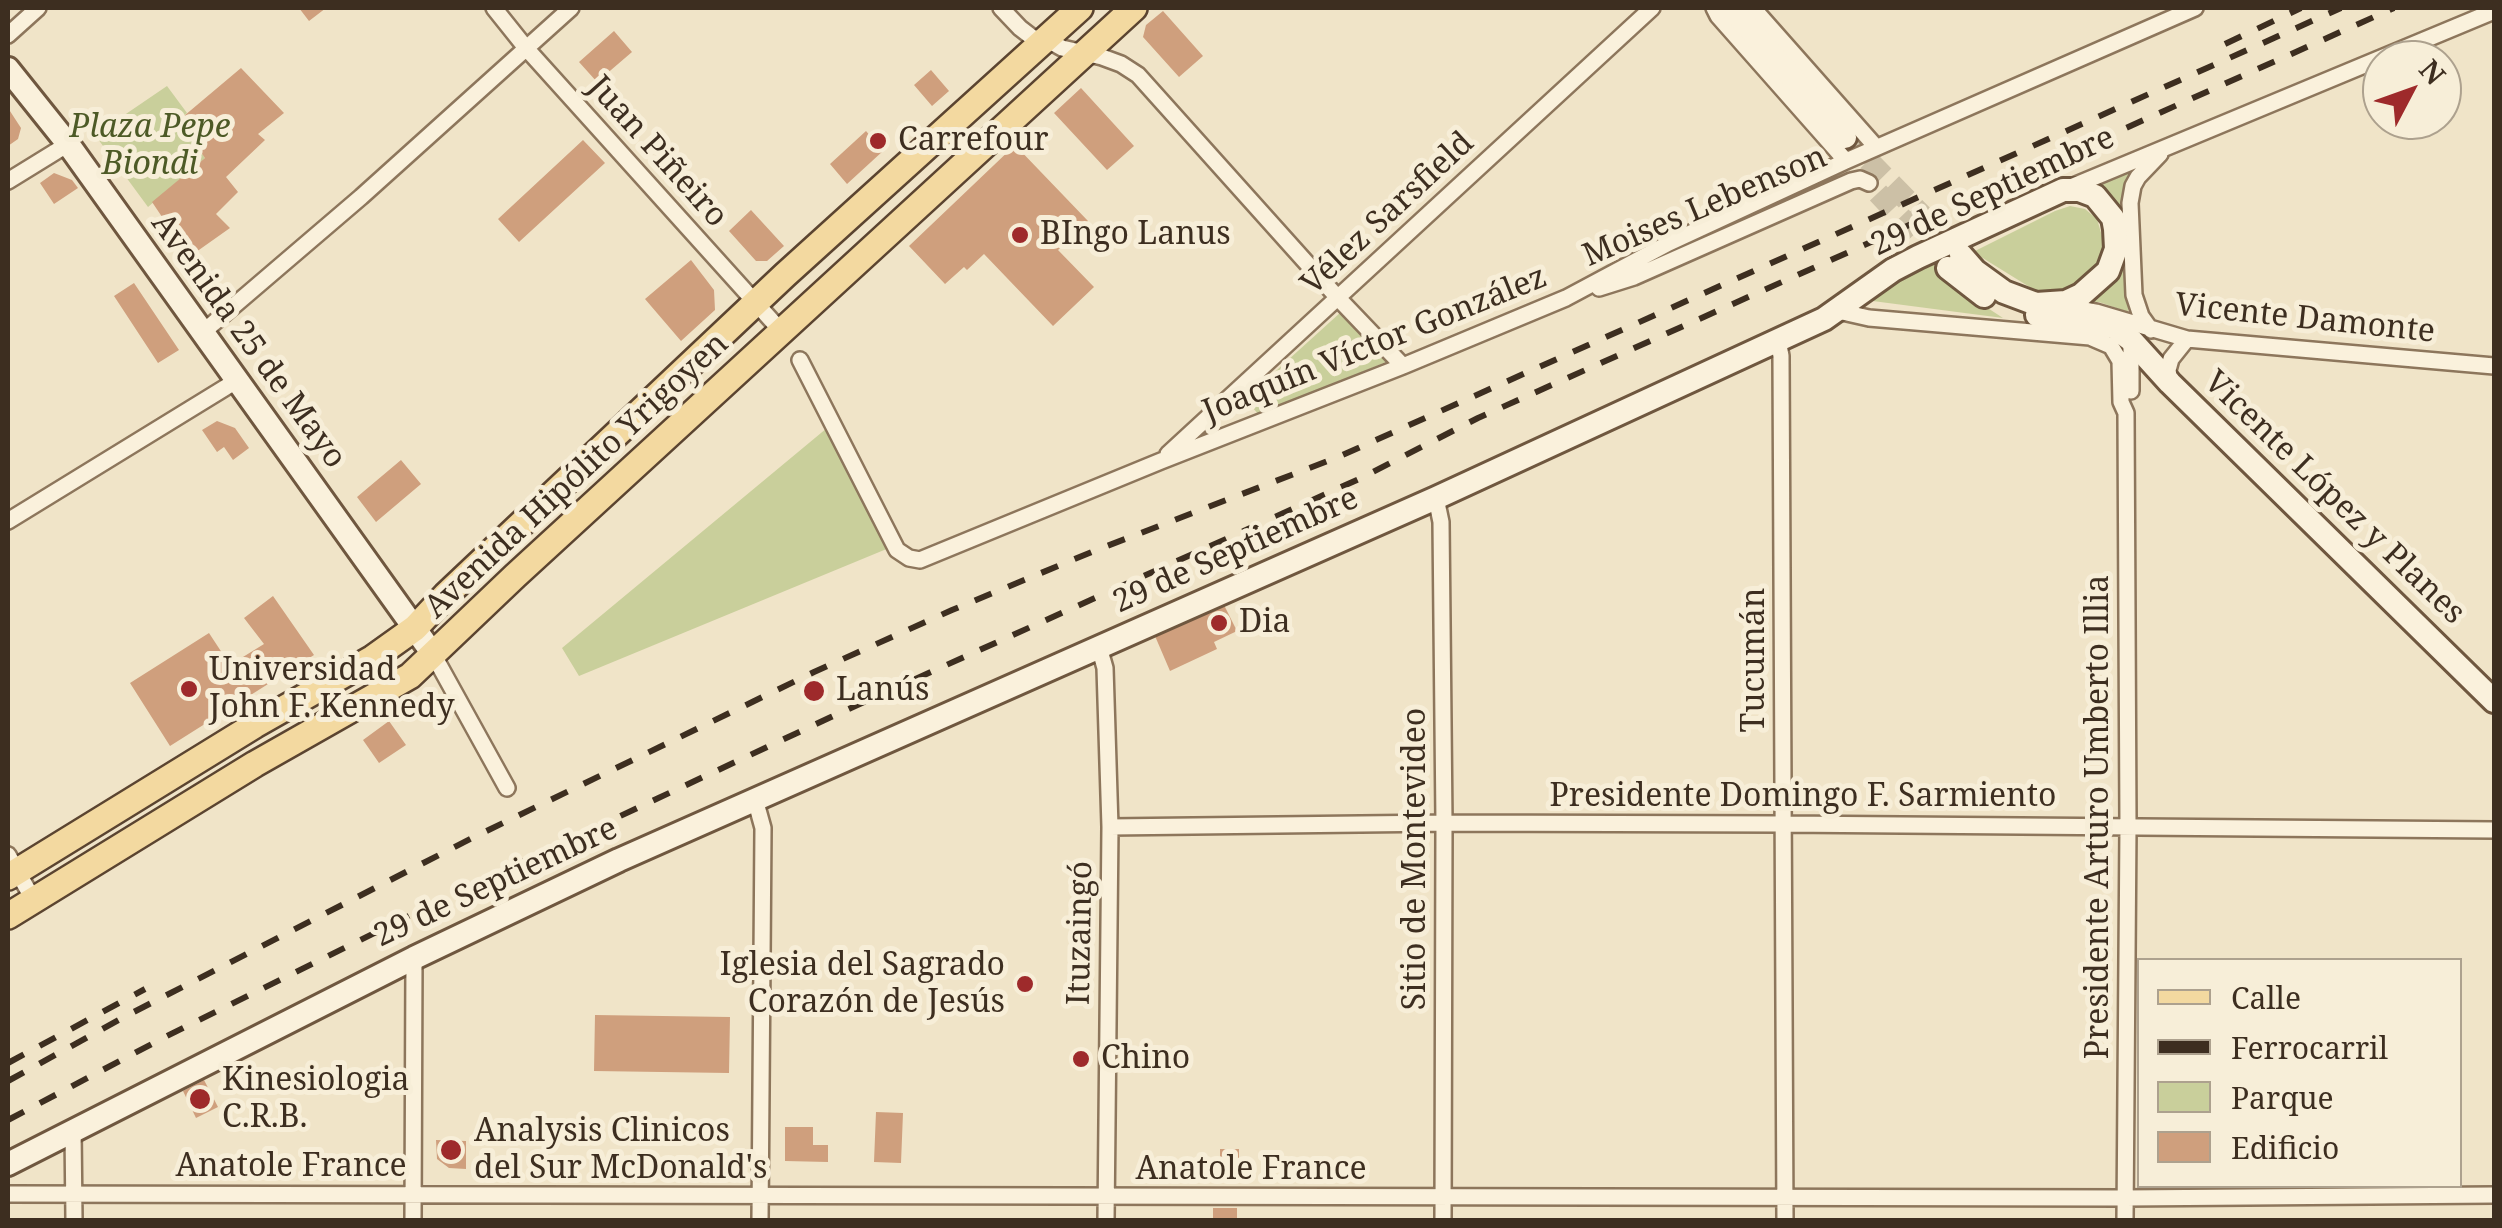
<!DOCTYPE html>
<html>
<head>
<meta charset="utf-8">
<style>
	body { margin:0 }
	#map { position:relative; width:2502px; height:1228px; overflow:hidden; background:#f0e4c8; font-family:"Noto Serif",serif }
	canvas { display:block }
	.frame { position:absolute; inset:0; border:10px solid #3d2e20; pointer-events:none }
	.legend { position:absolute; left:2137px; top:958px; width:325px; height:230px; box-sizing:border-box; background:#f7eed8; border:2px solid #ada18e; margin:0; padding:12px 18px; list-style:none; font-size:30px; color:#3d2e20 }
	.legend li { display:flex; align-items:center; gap:20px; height:50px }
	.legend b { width:50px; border:2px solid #ada18e }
	.north { position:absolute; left:2362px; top:40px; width:100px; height:100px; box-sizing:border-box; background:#f7eed8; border:2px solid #ada18e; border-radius:50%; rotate:49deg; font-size:28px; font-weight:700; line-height:40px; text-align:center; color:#3d2e20 }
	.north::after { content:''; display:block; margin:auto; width:35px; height:45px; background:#9e2a2b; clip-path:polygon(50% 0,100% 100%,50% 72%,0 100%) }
</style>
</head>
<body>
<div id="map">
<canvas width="2502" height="1228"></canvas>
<div class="frame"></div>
<ul class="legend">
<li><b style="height:12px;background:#f3d9a0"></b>Calle</li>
<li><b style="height:12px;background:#3d2e20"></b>Ferrocarril</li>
<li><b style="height:28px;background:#c9cf9b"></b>Parque</li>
<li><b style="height:28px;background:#cf9f7d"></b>Edificio</li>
</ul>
<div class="north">N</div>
</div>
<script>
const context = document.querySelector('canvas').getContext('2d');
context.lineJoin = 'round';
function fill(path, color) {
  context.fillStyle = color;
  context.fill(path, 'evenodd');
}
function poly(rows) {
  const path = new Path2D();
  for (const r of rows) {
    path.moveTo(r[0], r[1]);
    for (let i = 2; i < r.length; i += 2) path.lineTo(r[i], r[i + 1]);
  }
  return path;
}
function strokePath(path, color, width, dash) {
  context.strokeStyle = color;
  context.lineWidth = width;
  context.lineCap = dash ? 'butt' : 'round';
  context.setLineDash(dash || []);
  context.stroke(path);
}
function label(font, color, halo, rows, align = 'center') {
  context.font = font + ' "Noto Serif",serif';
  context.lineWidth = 10;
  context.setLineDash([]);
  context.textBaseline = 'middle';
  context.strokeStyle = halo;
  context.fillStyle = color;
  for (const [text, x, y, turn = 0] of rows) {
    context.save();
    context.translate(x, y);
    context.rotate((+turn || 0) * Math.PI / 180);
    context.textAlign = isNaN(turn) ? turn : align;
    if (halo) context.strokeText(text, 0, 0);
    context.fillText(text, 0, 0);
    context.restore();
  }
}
const green = poly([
	[167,86,187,113,178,121,205,158,148,207,95,135],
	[2137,169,2126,203,2128,312,2099,302,2084,302,2118,265,2094,188,2098,183],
	[2070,206,2085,209,2097,219,2104,243,2101,258,2095,270,2072,288,2050,294,2036,291,1973,252,2055,211],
	[1932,263,1954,286,2003,318,1865,300],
	[1341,312,1386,362,1259,415,1245,399],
	[827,428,889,548,579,676,562,648]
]);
const building = poly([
	[299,8,326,8,309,21],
	[1163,11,1203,56,1179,77,1143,37,1146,25],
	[614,31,632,52,597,82,579,62],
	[241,68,284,113,258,134,265,140,226,177,238,192,216,214,230,228,189,257,152,202,205,158,178,121],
	[931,70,949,91,932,106,914,85],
	[1081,88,1134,146,1107,170,1054,113],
	[8,108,21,128,18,139,8,146],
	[866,131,883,151,847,184,830,164],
	[583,140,605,163,519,242,498,219],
	[1015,145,1088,221,1058,250,1094,287,1053,326,984,254,967,270,964,267,945,284,909,246],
	[54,173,72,180,78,188,54,204,40,183],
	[751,210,784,246,767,261,756,261,729,231],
	[691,260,714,290,715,310,681,341,645,299],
	[134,283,179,350,158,363,114,296],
	[217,421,235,428,249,448,233,460,224,447,217,452,202,430],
	[401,460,421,484,376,522,357,497],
	[273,596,314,655,170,746,130,683,209,633,230,665,264,644,244,618],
	[1224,605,1237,631,1214,642,1217,649,1170,671,1155,636],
	[389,721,406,745,379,763,363,740],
	[595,1015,730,1017,729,1073,594,1071],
	[204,1080,218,1107,196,1118,183,1091],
	[876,1112,903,1113,901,1163,874,1162],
	[785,1127,813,1127,813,1145,828,1145,828,1162,785,1161],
	[436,1140,466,1141,466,1169,449,1168,437,1159],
	[1220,1149,1239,1149,1239,1168,1220,1168],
	[1213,1208,1237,1208,1237,1220,1213,1220]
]);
const secondaryTunnel = poly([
	[1845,137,1961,255],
	[1878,193,1948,268]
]);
const street = poly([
	[494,8,526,48,782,332],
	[1001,8,1020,28,1033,38,1046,39,1062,48,1102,57,1121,64,1138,75,1338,298,1403,366],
	[1714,8,1718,16,1846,161],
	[1753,8,1876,147],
	[8,35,38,8],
	[8,181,68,144],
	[2071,187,2494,11],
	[1599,288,1634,277,1851,181,1860,179,1869,183],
	[2059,305,2096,312,2187,339,2494,366],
	[1838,311,1869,318,2090,337,2111,346,2120,361,2121,402,2126,413,2128,826,2125,1220],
	[2151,330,2141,316,2134,295,2130,203,2133,186,2138,177,2160,154],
	[202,333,361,197,571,8],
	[1778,340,1781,356,1785,1220],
	[2131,340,2131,391],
	[800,360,897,550,909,558,920,560,1161,461,1403,366,1566,298,1669,243,1846,161,2195,8],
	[2170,383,2168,370,2171,359,2187,339],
	[1168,454,1652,8],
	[1436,498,1441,522,1444,823,1443,1220],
	[8,521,236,381],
	[1099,647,1105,668,1110,827,1106,1220],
	[433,654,507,788],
	[755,799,763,828,760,1220],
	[1110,827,1444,823,1784,824,2494,830],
	[8,855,33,899],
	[73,1129,74,1220],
	[8,1194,2125,1198,2494,1195],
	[413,1220,414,958]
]);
const secondary = poly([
	[1731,8,1845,137],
	[8,69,68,144,433,654],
	[1948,268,1984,296],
	[2037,315,2114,327,2131,340,2170,383,2494,701],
	[8,1164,414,958,619,860,1436,498,1824,319,1893,270,1918,257,2063,190,2079,190,2095,196,2113,218,2115,229,2116,249,2108,271,2081,295,2066,302,2036,304,2004,292,1975,271,1961,255]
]);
const primary = poly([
	[8,877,255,725,373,658,415,628,446,595,785,275,1080,8],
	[8,916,255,764,410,676,515,576,1134,8]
]);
const rail = poly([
	[2225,44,2301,8],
	[8,1063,145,989],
	[8,1081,126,1016,472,838,814,672,952,610,1094,551,1338,457,2341,8],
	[8,1120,165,1037,435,903,831,717,1359,479,1478,418,2394,8]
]);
const markers = [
	[878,141,10,"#9e2a2b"],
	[1020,235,10,"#9e2a2b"],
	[1219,623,10,"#9e2a2b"],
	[189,689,10,"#9e2a2b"],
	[814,691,12,"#9e2a2b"],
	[1025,984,10,"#9e2a2b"],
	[1081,1059,10,"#9e2a2b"],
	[200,1099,12,"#9e2a2b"],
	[451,1150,12,"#9e2a2b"]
];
const parkNames = [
	["Plaza Pepe",150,128],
	["Biondi",150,165]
];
const poiNames = [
	["Carrefour",898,141],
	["BIngo Lanus",1040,235],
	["Dia",1239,623],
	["Universidad",209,671],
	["John F. Kennedy",209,708],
	["Lanús",836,691],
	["Iglesia del Sagrado",1005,966,"right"],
	["Corazón de Jesús",1005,1003,"right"],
	["Chino",1101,1059],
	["Kinesiologia",222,1081],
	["C.R.B.",222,1118],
	["Analysis Clinicos",474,1132],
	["del Sur McDonald's",474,1169]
];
const streetNames = [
	["Juan Piñeiro",657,152,48],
	["29 de Septiembre",1993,192,-25],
	["Moises Lebenson",1705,207,-23],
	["Vélez Sarsfield",1388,214,-43],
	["Vicente Damonte",2305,319,6],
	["Avenida 25 de Mayo",248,341,54],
	["Joaquín Víctor González",1375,345,-22],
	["Avenida Hipólito Yrigoyen",577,476,-43],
	["Vicente López y Planes",2334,498,44],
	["29 de Septiembre",1236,551,-24],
	["Tucumán",1755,660,-90],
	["Presidente Domingo F. Sarmiento",1803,797],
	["Presidente Arturo Umberto Illia",2099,817,-90],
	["Sitio de Montevideo",1416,859,-90],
	["29 de Septiembre",496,883,-25],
	["Ituzaingó",1081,933,-89],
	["Anatole France",291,1167],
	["Anatole France",1251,1170]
];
fill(green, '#c9cf9b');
fill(building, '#cf9f7d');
strokePath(secondaryTunnel, '#ccc0a6', 22, [22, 11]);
strokePath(street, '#8d765c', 20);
strokePath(secondary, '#6f573f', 28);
strokePath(primary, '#5b4430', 30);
strokePath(street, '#faf1dc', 15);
strokePath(secondary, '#faf1dc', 22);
strokePath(primary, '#f3d9a0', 25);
strokePath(rail, '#3d2e20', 6, [18, 18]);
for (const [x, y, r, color] of markers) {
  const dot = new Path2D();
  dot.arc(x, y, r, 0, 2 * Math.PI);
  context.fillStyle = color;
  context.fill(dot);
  strokePath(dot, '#f7eed8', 4);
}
label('italic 32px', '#4d5a26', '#f7eed8', parkNames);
label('32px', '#3d2e20', '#f7eed8', poiNames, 'left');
label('32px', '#3d2e20', '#f7eed8', streetNames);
</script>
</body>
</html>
